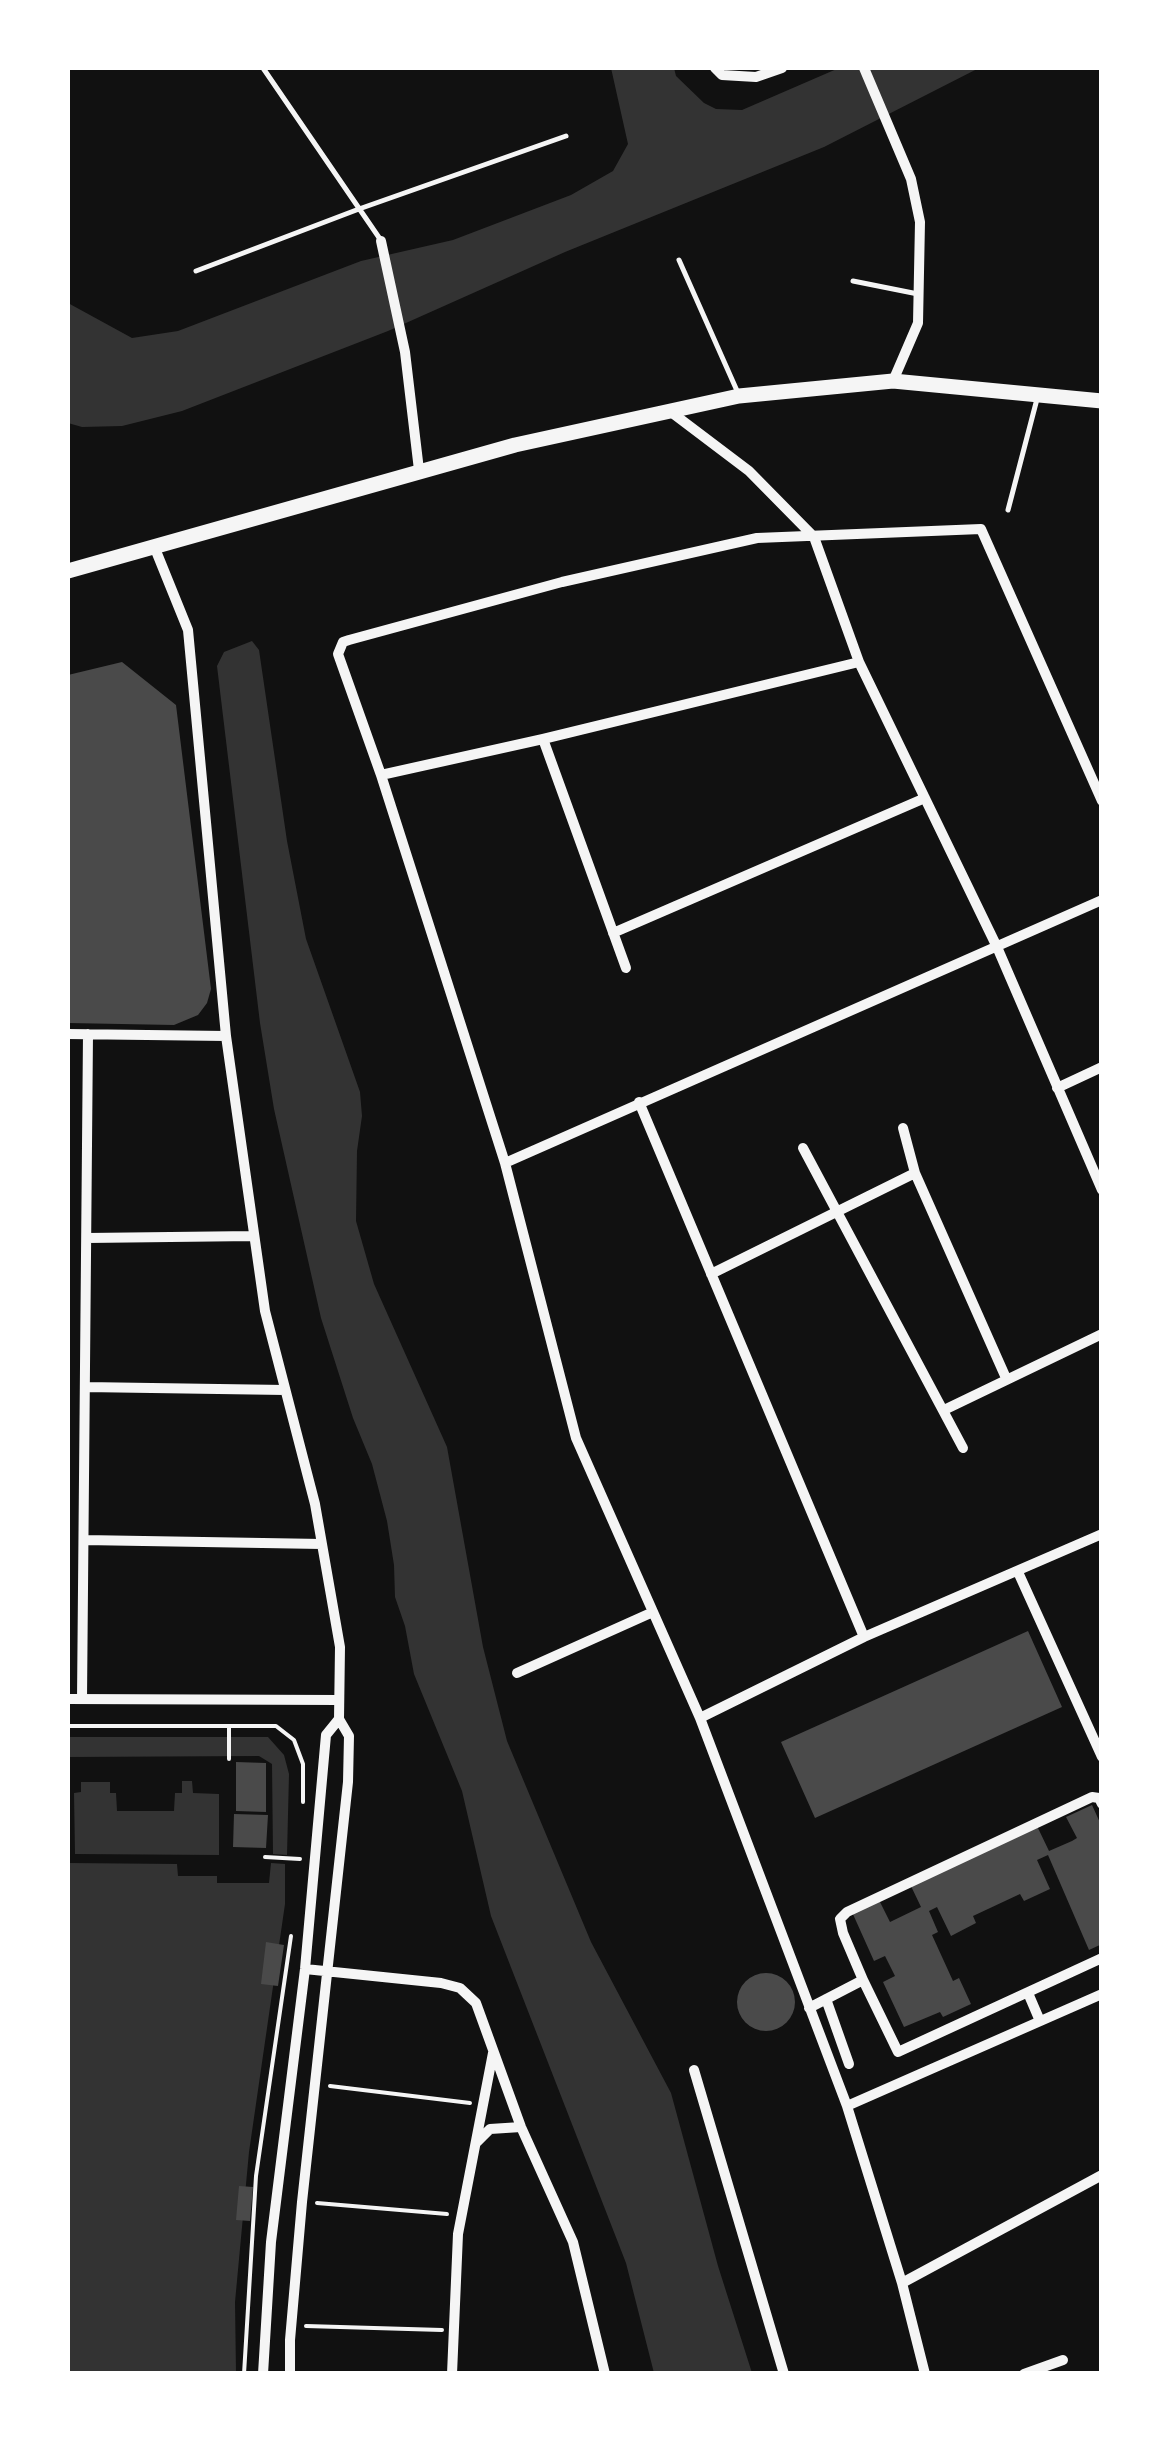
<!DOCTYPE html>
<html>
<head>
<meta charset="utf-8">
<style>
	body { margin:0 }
	#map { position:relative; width:1169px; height:2441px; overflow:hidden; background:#111; font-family:Manrope,sans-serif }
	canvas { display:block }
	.frame { position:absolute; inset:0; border:70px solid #fff; pointer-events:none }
</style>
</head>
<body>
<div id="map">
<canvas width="1169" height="2441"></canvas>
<div class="frame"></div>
</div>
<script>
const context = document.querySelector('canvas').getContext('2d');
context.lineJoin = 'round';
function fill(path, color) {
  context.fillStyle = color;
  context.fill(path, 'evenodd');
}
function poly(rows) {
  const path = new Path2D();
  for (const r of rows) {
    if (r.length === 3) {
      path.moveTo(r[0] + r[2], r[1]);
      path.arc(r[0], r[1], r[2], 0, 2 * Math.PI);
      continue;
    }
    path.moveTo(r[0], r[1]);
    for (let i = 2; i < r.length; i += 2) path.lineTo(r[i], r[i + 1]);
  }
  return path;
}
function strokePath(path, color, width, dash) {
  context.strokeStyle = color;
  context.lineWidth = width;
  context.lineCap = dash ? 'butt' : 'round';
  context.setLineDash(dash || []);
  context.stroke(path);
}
const water = poly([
	[611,68,674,68,676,76,704,103,716,109,742,110,839,68,979,68,824,147,565,252,388,331,182,411,122,426,82,427,68,423,68,303,132,338,178,331,361,261,453,240,571,195,613,171,628,144],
	[252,641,259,650,287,841,306,939,360,1092,362,1116,357,1151,356,1221,374,1284,447,1447,483,1647,507,1741,591,1942,671,2093,718,2266,752,2373,654,2373,626,2263,491,1916,462,1791,414,1674,405,1626,395,1597,394,1565,387,1521,372,1464,353,1418,321,1318,274,1109,260,1023,217,666,224,652],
	[68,1737,268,1737,284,1755,289,1774,287,1855,273,1854,272,1764,259,1756,68,1757],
	[182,1781,192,1781,193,1793,219,1794,219,1855,75,1854,74,1793,81,1792,81,1782,110,1782,110,1793,116,1793,117,1811,174,1811,175,1793,182,1793],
	[68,1863,177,1864,178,1876,217,1876,217,1883,269,1883,271,1863,285,1864,285,1904,249,2152,235,2302,236,2373,68,2374]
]);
const building = poly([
	[122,662,176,705,211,989,207,1003,198,1015,174,1025,68,1023,68,675],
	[1028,1631,1062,1707,815,1818,781,1742],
	[236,1762,266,1763,266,1812,236,1811],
	[1092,1805,1102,1827,1102,1944,1089,1950,1048,1855,1037,1860,1050,1889,1024,1901,1020,1894,973,1916,976,1923,951,1936,937,1907,929,1911,938,1932,932,1935,953,1981,959,1978,971,2004,943,2017,940,2012,904,2027,883,1982,895,1976,885,1956,874,1961,852,1912,879,1900,890,1922,921,1907,910,1884,1037,1826,1049,1851,1072,1841,1077,1838,1066,1817],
	[234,1814,268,1815,266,1848,233,1847],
	[266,1942,284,1945,278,1986,261,1984],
	[766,2002,29],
	[239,2186,253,2187,250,2221,236,2220]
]);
const path = poly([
	[68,1726,276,1726,294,1740,303,1764,303,1802],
	[229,1726,229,1759],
	[265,1857,300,1859],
	[330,2086,470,2103],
	[317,2203,447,2214],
	[306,2326,442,2330],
	[244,2374,256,2176,291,1936]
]);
const service = poly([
	[263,68,380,239],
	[679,260,738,393],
	[196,271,359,209,566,136],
	[853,281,918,294],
	[1008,510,1037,399]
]);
const minor = poly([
	[715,68,722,75,756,77,782,68],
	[864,68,911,179,920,222,918,323,893,381],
	[381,241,405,352,419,470],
	[671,412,749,471,814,537,859,662,997,947,1102,1190],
	[154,546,188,630,226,1036,265,1311,315,1504,340,1647,339,1719,349,1736,348,1782,302,2202,290,2340,290,2374],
	[543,739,626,968],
	[381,775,543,739,859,662],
	[613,933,925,798],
	[68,1034,226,1036],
	[1057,1088,1102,1067],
	[639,1102,864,1637],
	[903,1128,915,1173,1006,1378],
	[803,1148,963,1448],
	[505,1163,1102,900],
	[87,1238,254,1236],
	[711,1274,915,1173],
	[85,1387,285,1390],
	[944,1410,1102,1334],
	[84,1540,322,1544],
	[1018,1572,1102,1757],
	[517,1673,653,1612],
	[68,1699,339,1700],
	[82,1699,88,1034],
	[700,1718,864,1637,1102,1534],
	[305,1969,441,1983,460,1988,476,2003,521,2127,573,2242,605,2374],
	[863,1980,898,2052,1102,1958],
	[1028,1993,1040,2021],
	[826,1999,849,2064],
	[809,2008,863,1980,843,1933,840,1919,847,1912,1092,1797,1099,1798,1102,1804],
	[694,2070,784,2374],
	[847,2106,1102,1994],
	[476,2143,490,2129,521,2127],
	[902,2283,1102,2175],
	[263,2374,271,2242,305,1969,326,1735,339,1719],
	[452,2374,458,2234,493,2053],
	[925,2374,902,2283,847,2106,700,1718,576,1438,505,1163,381,775,338,654,343,642,349,640,562,582,757,538,981,529,1102,801],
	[1024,2374,1063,2360]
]);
const secondary = poly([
	[68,571,515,445,739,396,893,381,1102,401]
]);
fill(water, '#333');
fill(building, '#4a4a4a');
strokePath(path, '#f5f5f5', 4);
strokePath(service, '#f5f5f5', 5);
strokePath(minor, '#f5f5f5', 10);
strokePath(secondary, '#f5f5f5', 15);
</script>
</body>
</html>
